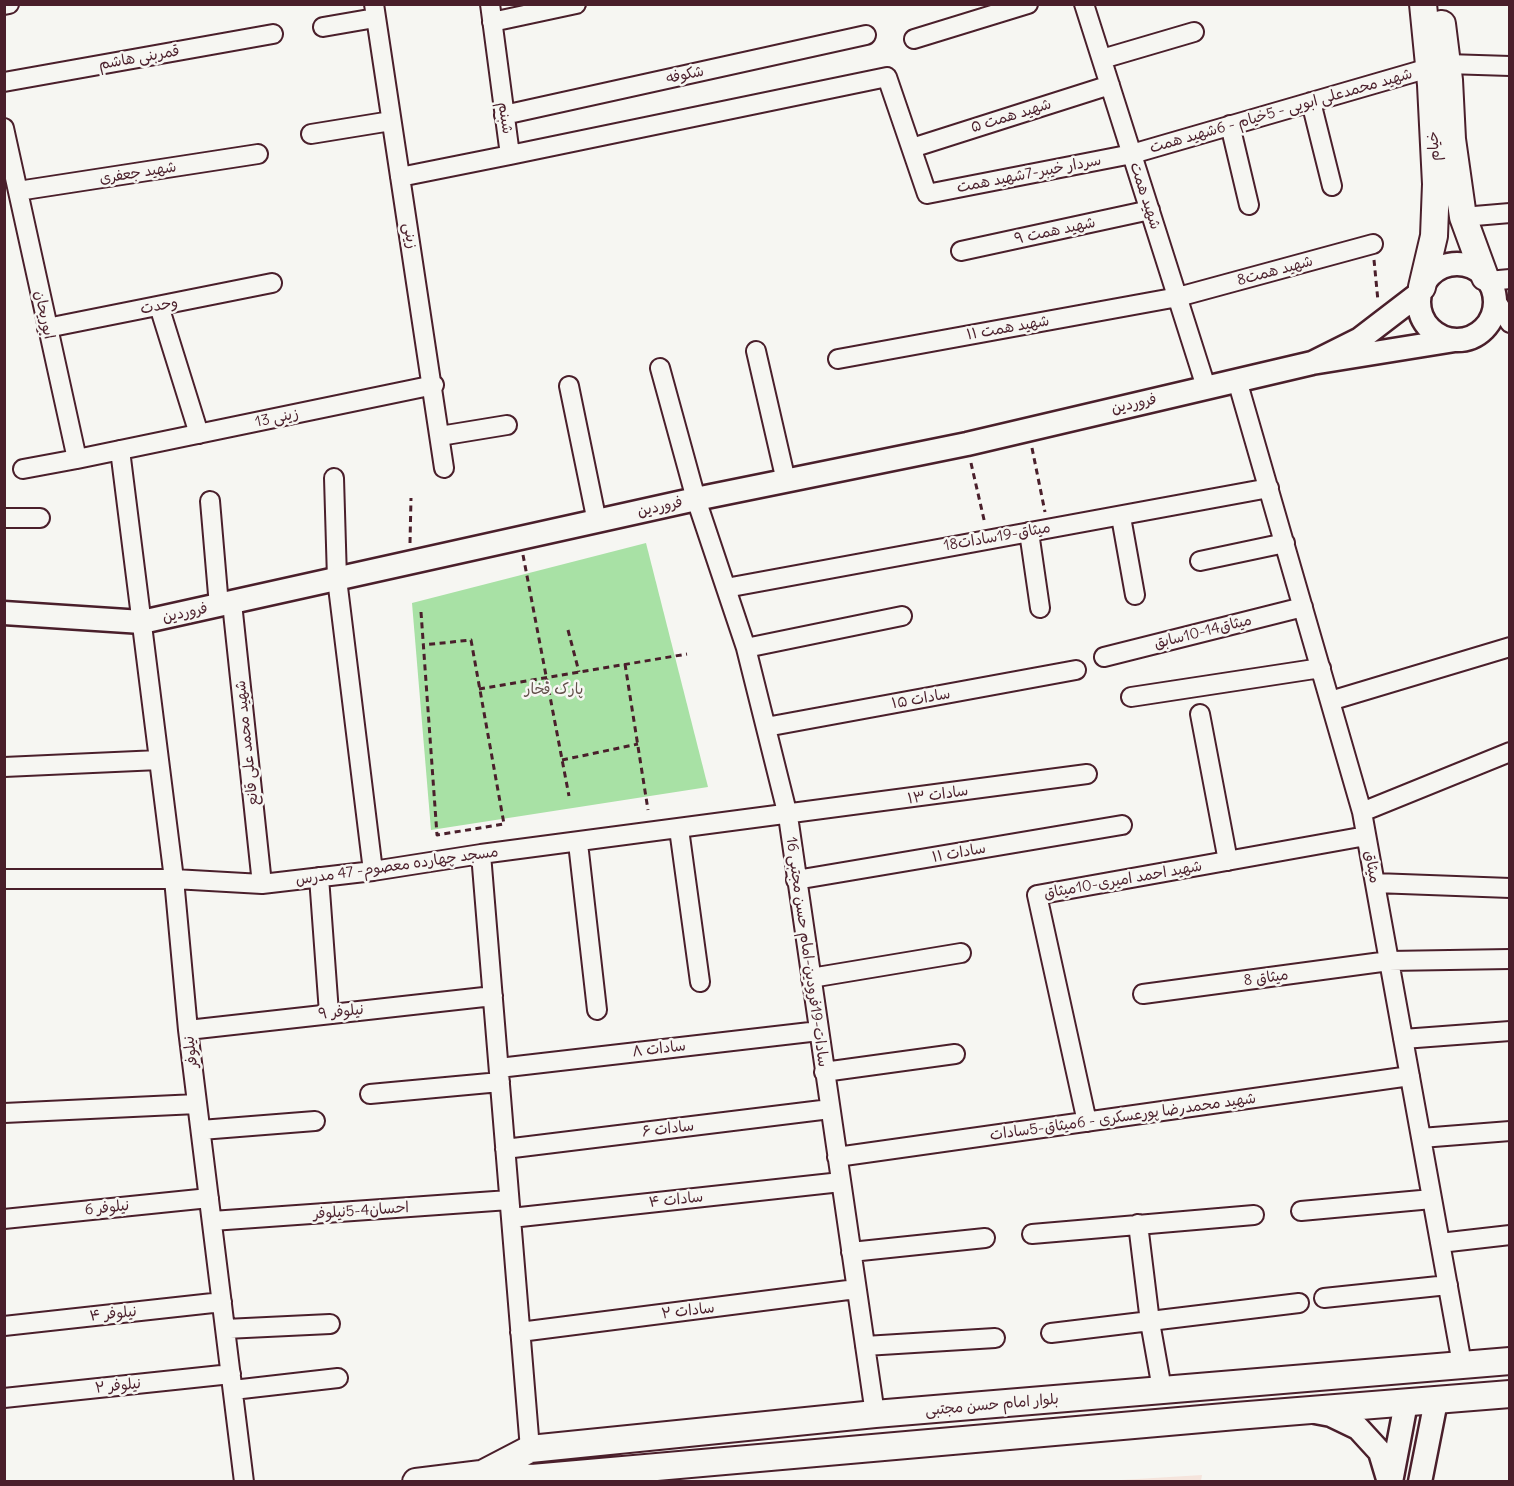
<!DOCTYPE html>
<html>
<head>
<meta charset="utf-8">
<style>
	body { margin:0 }
	#map { position:relative; width:1514px; height:1486px; overflow:hidden; background:#f6f6f2; font-family:Delius,sans-serif }
	canvas { display:block }
	.frame { position:absolute; inset:0; border:6px solid #4a1f2b; pointer-events:none }
</style>
</head>
<body>
<div id="map">
<canvas width="1514" height="1486"></canvas>
<div class="frame"></div>
</div>
<script>
const context = document.querySelector('canvas').getContext('2d');
context.lineJoin = 'round';
function fill(path, color) {
  context.fillStyle = color;
  context.fill(path, 'evenodd');
}
function poly(rows) {
  const path = new Path2D();
  for (const r of rows) {
    if (r.length === 3) {
      path.moveTo(r[0] + r[2], r[1]);
      path.arc(r[0], r[1], r[2], 0, 2 * Math.PI);
      continue;
    }
    path.moveTo(r[0], r[1]);
    for (let i = 2; i < r.length; i += 2) path.lineTo(r[i], r[i + 1]);
  }
  return path;
}
function strokePath(path, color, width, dash) {
  context.strokeStyle = color;
  context.lineWidth = width;
  context.lineCap = dash ? 'butt' : 'round';
  context.setLineDash(dash || []);
  context.stroke(path);
}
function label(font, color, halo, rows, align = 'center') {
  context.font = font + ' Delius,"Playpen Sans Arabic",sans-serif';
  context.lineWidth = 5;
  context.setLineDash([]);
  context.textBaseline = 'middle';
  context.strokeStyle = halo;
  context.fillStyle = color;
  for (const [text, x, y, turn = 0] of rows) {
    context.save();
    context.translate(x, y);
    context.rotate((+turn || 0) * Math.PI / 180);
    context.textAlign = isNaN(turn) ? turn : align;
    if (halo) context.strokeText(text, 0, 0);
    context.fillText(text, 0, 0);
    context.restore();
  }
}
const built = poly([
	[1202,1475,1201,1481,1105,1481]
]);
const green = poly([
	[646,543,708,787,431,830,412,603]
]);
const path = poly([
	[1374,260,1378,301],
	[1032,448,1045,512],
	[971,463,985,524],
	[410,543,411,498],
	[523,555,569,796],
	[421,612,437,835,504,824,471,640,423,645],
	[568,630,579,672],
	[625,664,648,810],
	[479,689,687,654],
	[562,760,638,744]
]);
const minor = poly([
	[374,4,444,468],
	[1084,4,1206,387],
	[4,5,9,4],
	[492,22,576,4],
	[323,27,375,18],
	[914,39,1028,4],
	[1102,59,1194,32],
	[1447,64,1510,66],
	[4,82,273,34],
	[1311,102,1332,186],
	[504,115,866,35],
	[1230,125,1249,205],
	[4,128,77,459,434,385],
	[311,134,391,121],
	[912,148,1110,85],
	[510,155,887,77,927,194,1132,154,1429,68],
	[400,177,510,155,490,4],
	[18,191,258,154],
	[1463,217,1510,213],
	[961,251,1150,210],
	[1488,281,1510,279],
	[1495,299,1510,323],
	[159,306,199,434],
	[47,328,272,283],
	[756,351,786,481],
	[838,359,1178,297,1373,244],
	[660,368,696,499,746,648,788,816,875,1414],
	[1237,380,1362,812,1462,1364],
	[569,386,597,522],
	[440,436,507,425],
	[120,450,174,879,188,1030,244,1482],
	[23,469,77,459],
	[334,478,337,579,373,871],
	[210,501,219,606],
	[1121,517,1135,595],
	[4,518,40,518],
	[1029,532,1040,608],
	[1200,561,1285,543],
	[726,588,1269,488],
	[232,603,262,884],
	[746,648,902,616],
	[1104,657,1303,607],
	[1131,697,1321,668],
	[1330,701,1510,647],
	[1200,714,1228,861],
	[766,727,1076,670],
	[4,767,159,760],
	[1362,812,1510,752],
	[679,829,700,982],
	[578,843,597,1010],
	[481,854,530,1449],
	[319,877,329,1013],
	[4,879,174,879,262,884,373,871,481,854,1087,774],
	[796,880,1122,825],
	[1375,883,1510,888],
	[811,978,961,953],
	[1143,994,1389,961,1510,959],
	[188,1030,493,996],
	[1403,1039,1510,1031],
	[499,1068,819,1031],
	[824,1072,955,1054],
	[370,1094,500,1082],
	[4,1113,197,1104],
	[1087,1122,1037,895,1366,836],
	[201,1130,315,1121],
	[1421,1138,1510,1131],
	[505,1149,830,1109],
	[837,1157,1410,1076],
	[1301,1211,1432,1199],
	[511,1218,841,1182],
	[4,1219,209,1198],
	[212,1221,509,1200],
	[1138,1224,1150,1322,1162,1389],
	[1032,1234,1254,1215],
	[1440,1243,1510,1235],
	[851,1252,985,1238],
	[1324,1298,1448,1285],
	[4,1326,222,1302],
	[225,1329,330,1324],
	[520,1332,856,1289],
	[1051,1333,1299,1303],
	[865,1346,995,1338],
	[233,1390,338,1378],
	[4,1398,231,1374]
]);
const tertiary = poly([
	[1457,302,38],
	[1420,293,1360,339,1312,363,1455,340],
	[4,613,142,622,696,499,967,444,1312,363],
	[1315,1412,1331,1415,1358,1428,1380,1452,1389,1482],
	[1391,1482,1406,1403],
	[1420,1482,1436,1401]
]);
const secondary = poly([
	[1442,24,1449,80,1452,139,1463,217,1485,277],
	[1422,287,1434,236,1436,184,1431,85,1423,4],
	[482,1474,530,1449,875,1414,1510,1361],
	[416,1482,481,1474,532,1478,1236,1416,1510,1394]
]);
const streetNames = [
	["قمربنی هاشم",139,58,-10],
	["شکوفه",685,75,-12],
	["شهید محمدعلی ابویی - 5خیام - 6شهید همت",1281,111,-16],
	["شهید همت ۵",1011,116,-17],
	["شبنم",505,118,82],
	["خیام",1434,146,-93],
	["شهید جعفری",138,173,-9],
	["سردار خیبر-7شهید همت",1029,174,-11],
	["شهید همت",1145,196,72],
	["شهید همت ۹",1055,231,-12],
	["زینی",410,236,81],
	["8شهید همت",1275,271,-15],
	["وحدت",159,306,-11],
	["ابوریحان",44,315,78],
	["شهید همت ۱۱",1008,328,-10],
	["فروردین",1134,404,-13],
	["زینی 13",277,418,-12],
	["فروردین",660,507,-13],
	["18میثاق-19سادات",997,537,-10],
	["فروردین",185,613,-12],
	["میثاق14-10سابق",1203,632,-14],
	["سادات ۱۵",921,699,-10],
	["شهید محمد علی قانع",247,743,-96],
	["سادات ۱۳",938,795,-8],
	["سادات ۱۱",959,853,-10],
	["مسجد چهارده معصوم- 47 مدرس",397,866,-8],
	["میثاق",1372,867,80],
	["شهید احمد امیری-10میثاق",1123,880,-10],
	["سادات-19فرودین-امام حسن مجتبی 16",807,952,82],
	["میثاق 8",1266,978,-8],
	["نیلوفر ۹",341,1012,-6],
	["سادات ۸",659,1049,-7],
	["نیلوفر",191,1052,-97],
	["شهید محمدرضا پورعسکری - 6میثاق-5سادات",1123,1117,-8],
	["سادات ۶",668,1129,-7],
	["سادات ۴",676,1200,-6],
	["نیلوفر 6",107,1208,-6],
	["احسان4-5نیلوفر",361,1211,-4],
	["سادات ۲",688,1311,-7],
	["نیلوفر ۴",113,1314,-6],
	["نیلوفر ۲",118,1386,-6],
	["بلوار امام حسن مجتبی",992,1405,-5]
];
const parkNames = [
	["پارک فخار",554,690]
];
fill(built, '#f5e4dc');
fill(green, '#a8e1a5');
strokePath(minor, '#4a1f2b', 22);
strokePath(tertiary, '#4a1f2b', 27);
strokePath(secondary, '#4a1f2b', 30);
strokePath(path, '#4a1f2b', 3, [6, 4.5]);
strokePath(minor, '#f6f6f2', 18);
strokePath(tertiary, '#f6f6f2', 22);
strokePath(secondary, '#f6f6f2', 26);
label('15px', '#4a1f2b', '#f6f6f2', streetNames);
label('15px', '#62504a', '#f6f6f2', parkNames);
</script>
</body>
</html>
